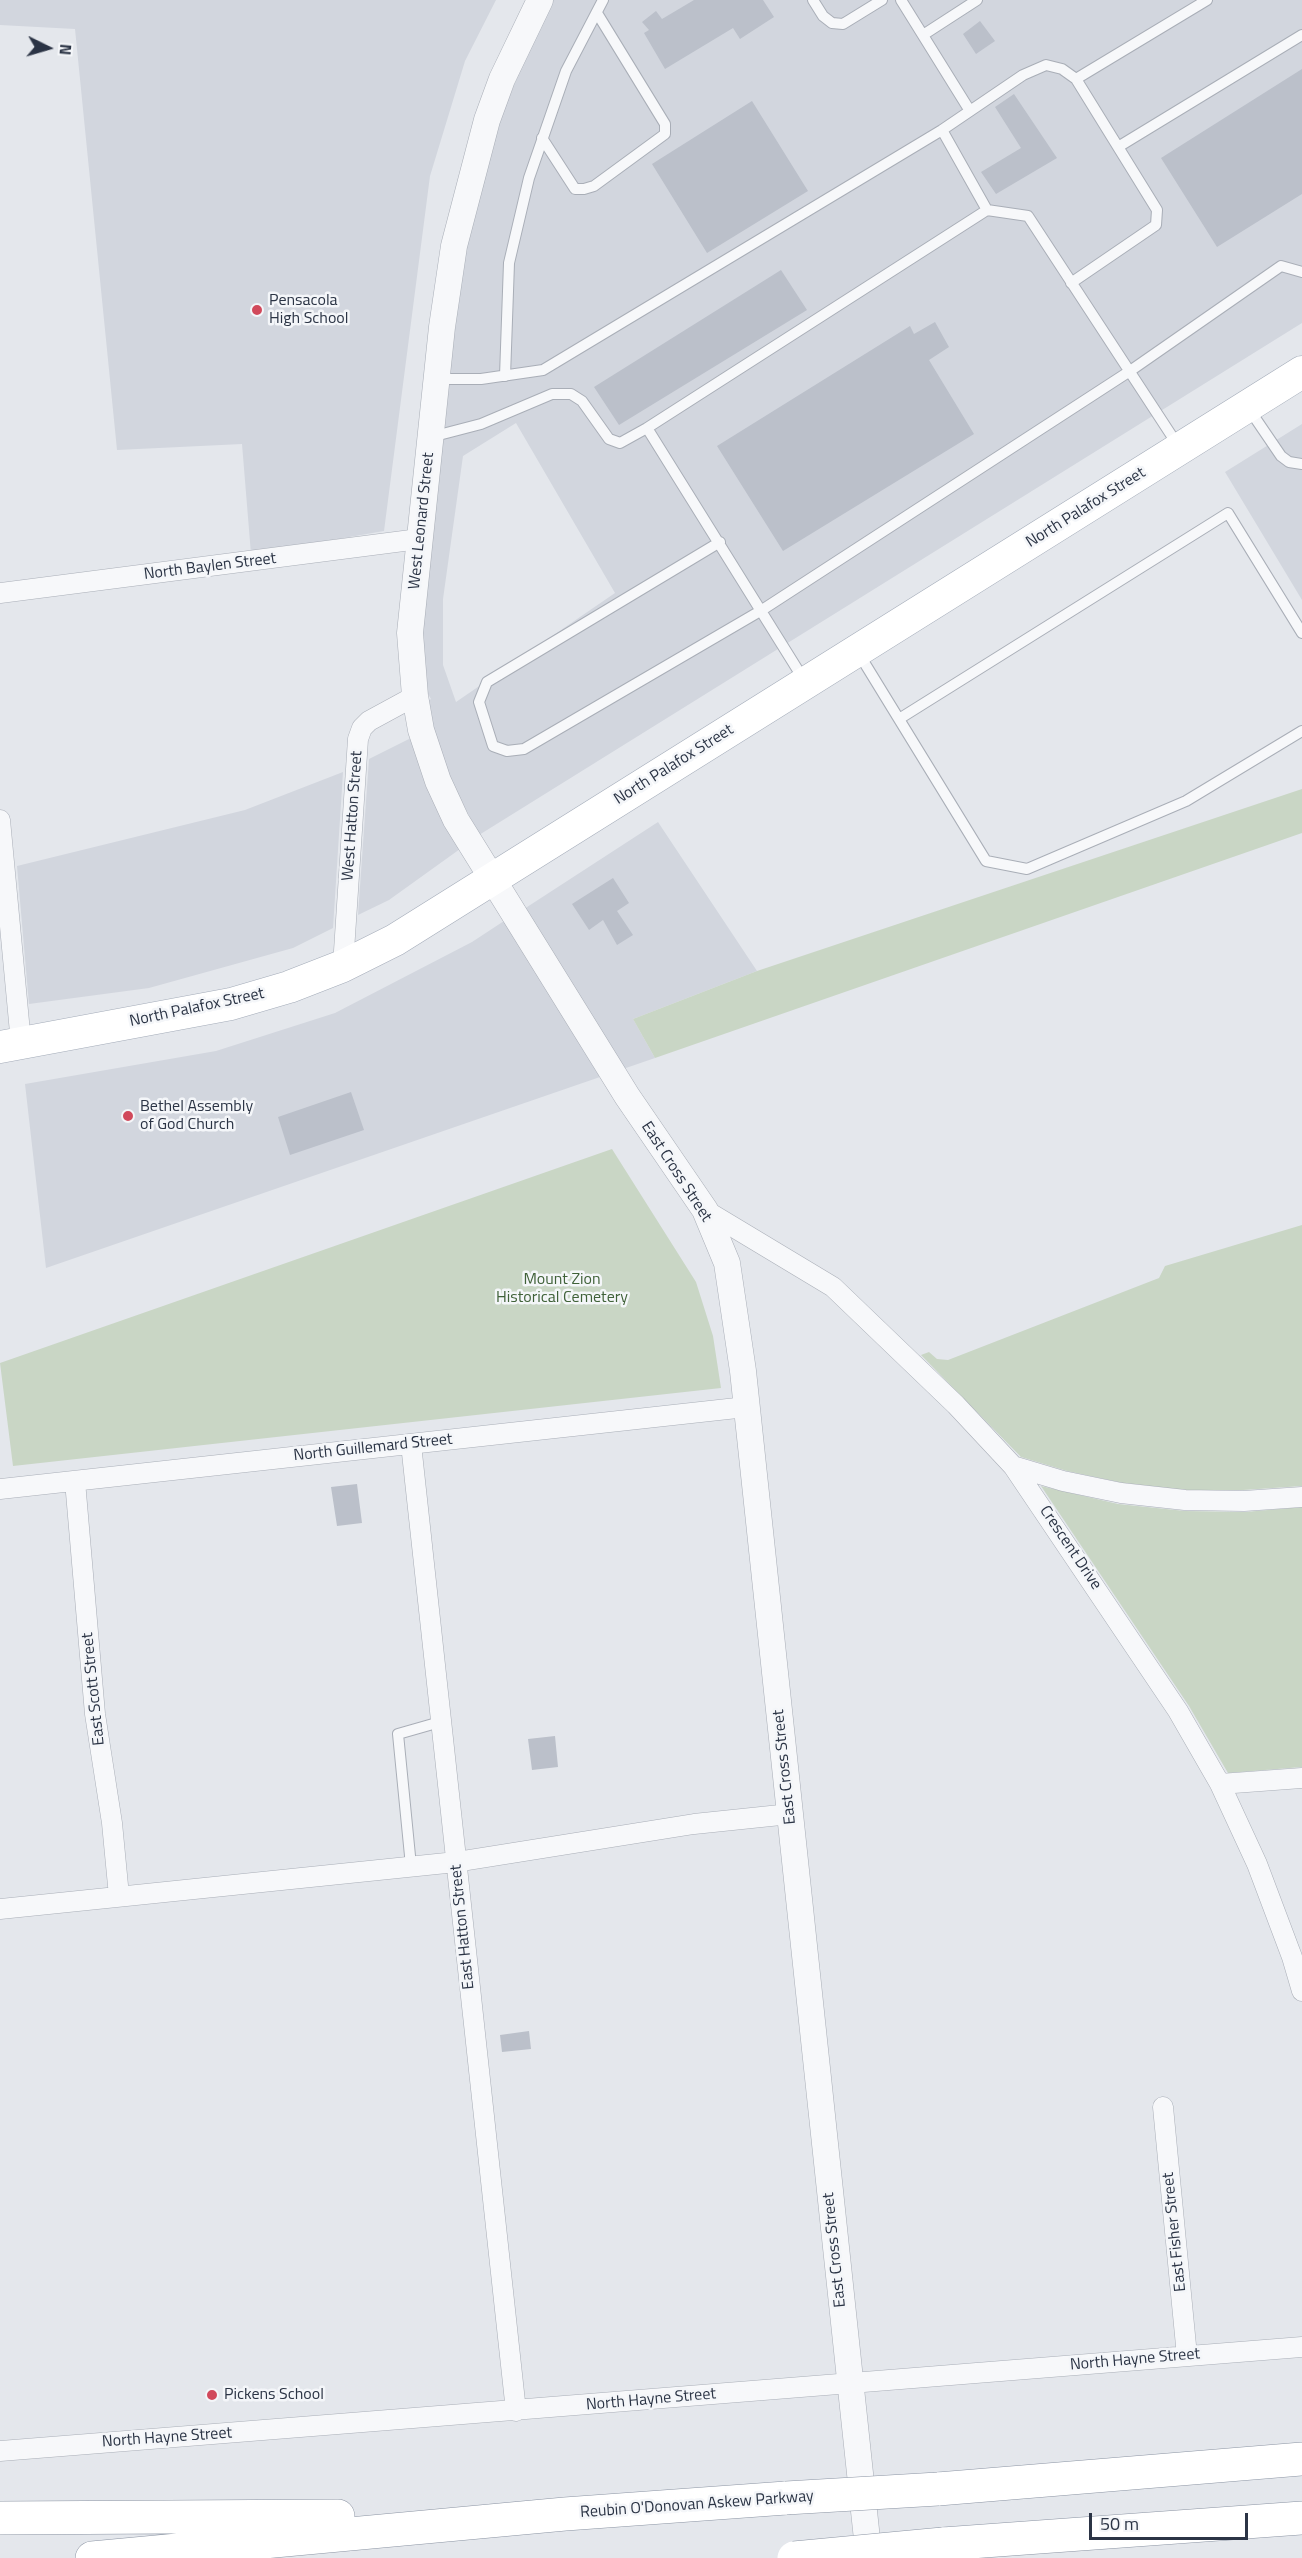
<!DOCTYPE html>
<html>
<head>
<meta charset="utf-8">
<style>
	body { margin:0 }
	#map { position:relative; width:1302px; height:2558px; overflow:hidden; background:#e4e7ec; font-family:"Titillium Web",sans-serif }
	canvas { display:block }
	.north { position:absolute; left:18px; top:18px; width:60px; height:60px; -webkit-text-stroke:4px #f4f6f9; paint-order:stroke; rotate:95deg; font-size:16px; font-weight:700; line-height:24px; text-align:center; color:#2b3445 }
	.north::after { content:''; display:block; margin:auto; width:21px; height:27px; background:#2b3445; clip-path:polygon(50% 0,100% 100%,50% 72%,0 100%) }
	.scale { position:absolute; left:1089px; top:2513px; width:159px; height:27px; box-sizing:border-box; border:3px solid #2b3445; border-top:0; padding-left:8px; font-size:18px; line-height:21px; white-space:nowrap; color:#2b3445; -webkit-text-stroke:4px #f4f6f9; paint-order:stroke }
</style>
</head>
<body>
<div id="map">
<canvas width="1302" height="2558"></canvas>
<div class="north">N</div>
<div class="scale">50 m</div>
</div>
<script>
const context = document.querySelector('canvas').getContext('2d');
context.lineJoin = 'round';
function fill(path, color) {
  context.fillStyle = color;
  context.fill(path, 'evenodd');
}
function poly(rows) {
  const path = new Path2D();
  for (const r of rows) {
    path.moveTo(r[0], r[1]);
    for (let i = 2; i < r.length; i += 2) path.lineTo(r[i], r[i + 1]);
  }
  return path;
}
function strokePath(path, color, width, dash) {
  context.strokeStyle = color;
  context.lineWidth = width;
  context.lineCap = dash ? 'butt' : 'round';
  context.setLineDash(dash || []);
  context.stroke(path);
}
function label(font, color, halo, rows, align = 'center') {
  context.font = font + ' "Titillium Web",sans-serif';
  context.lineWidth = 5;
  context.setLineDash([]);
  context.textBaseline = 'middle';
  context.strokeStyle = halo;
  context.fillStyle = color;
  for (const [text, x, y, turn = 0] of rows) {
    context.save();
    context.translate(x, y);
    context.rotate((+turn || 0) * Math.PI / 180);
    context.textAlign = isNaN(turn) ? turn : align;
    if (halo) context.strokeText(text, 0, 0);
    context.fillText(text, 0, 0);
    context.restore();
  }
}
const built = poly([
	[0,0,496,0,465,61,430,176,384,531,251,554,242,444,117,450,75,29,0,25],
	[553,0,1302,0,1302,323,479,835,450,778,434,732,428,701,431,699,427,692,422,634,454,329,466,248,499,123,528,50],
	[516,423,615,593,456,702,443,665,443,599,463,456],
	[1302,424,1302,600,1225,472],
	[411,738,460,849,389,900,358,915,369,759],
	[343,772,333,928,293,948,149,988,29,1004,17,866,245,810],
	[658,822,757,971,633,1019,655,1058,623,1069,524,909],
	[504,921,600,1077,46,1268,25,1084,216,1051,335,1013,472,942]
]);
const green = poly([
	[1302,789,1302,833,655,1058,633,1019,757,971],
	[612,1149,696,1282,713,1336,721,1388,13,1466,0,1363],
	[1302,1225,1302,1486,1243,1490,1186,1490,1123,1483,1067,1471,1021,1457,921,1355,929,1352,937,1359,948,1360,1159,1278,1165,1266],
	[1041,1486,1118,1504,1185,1511,1245,1512,1302,1507,1302,1767,1228,1773,1189,1706]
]);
const building = poly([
	[694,0,763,0,774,17,740,39,733,28,665,69,644,33,649,30,642,22,656,11,662,19],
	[980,21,995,41,976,54,963,34],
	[1302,69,1302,194,1217,247,1161,158],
	[1014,94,1057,158,996,194,981,172,1021,148,995,107],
	[752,101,808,191,707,253,652,164],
	[781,270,807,310,619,425,594,387],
	[935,322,949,347,929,360,974,434,783,551,717,446,910,326,914,334],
	[613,878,629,903,617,911,633,935,617,945,603,920,589,930,572,904],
	[351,1092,364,1130,290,1155,278,1117],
	[357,1484,362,1523,337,1526,331,1487],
	[555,1736,558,1767,532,1770,528,1739],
	[529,2031,531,2049,502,2052,500,2035]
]);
const service = poly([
	[813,0,823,16,832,23,843,24,882,0],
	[901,0,970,111],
	[923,35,977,0],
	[1076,79,1207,0],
	[942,130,1023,75,1046,65,1062,69,1076,79,1157,210,1156,225,1071,283],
	[542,138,575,189,584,189,594,186,665,134,665,124,597,13],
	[1118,147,1302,35],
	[505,376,509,263,529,178,566,71,603,0],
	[437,379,481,379,543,370,942,130,987,210],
	[1249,409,1281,456,1289,462,1302,464],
	[431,437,481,424,552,394,571,394,582,401,609,439,620,443,647,428],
	[720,542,487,682,479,702,493,746,507,751,524,749,762,610,1130,371,1281,266,1302,272],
	[859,654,986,861,1027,869,1186,801,1302,731],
	[804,680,647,428,987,210,1028,216,1179,447],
	[899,719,1228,513,1302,633],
	[411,1866,398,1734,440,1722]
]);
const minor = poly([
	[0,593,419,539],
	[0,820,21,1043],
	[343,966,358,739,362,728,369,721,415,696],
	[705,1210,833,1287,956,1405,1013,1466,1178,1711,1220,1784,1257,1864,1292,1957,1302,1991],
	[411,1444,516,2411],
	[1013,1466,1063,1481,1121,1493,1185,1500,1244,1501,1302,1497],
	[75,1481,95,1714,112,1823,119,1896],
	[0,1489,746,1407],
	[1220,1784,1302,1778],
	[0,1909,456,1862,694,1824,790,1814],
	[1163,2107,1187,2356],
	[0,2451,1302,2347]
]);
const tertiary = poly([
	[540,0,502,79,487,120,454,246,442,327,410,633,415,696,421,730,438,781,456,820,627,1096,705,1210,727,1263,743,1371,869,2558]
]);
const primary = poly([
	[0,1047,231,1004,289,987,343,966,395,940,1302,372]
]);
const motorway = poly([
	[938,2489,1302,2459],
	[0,2518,338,2516],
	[943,2544,1302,2518],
	[92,2558,565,2514,786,2498]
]);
const motorwayBridge = poly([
	[786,2498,938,2489],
	[794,2558,943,2544]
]);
const markers = [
	[257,310,6,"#d1495b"],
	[128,1116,6,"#d1495b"],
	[212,2395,6,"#d1495b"]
];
const poiNames = [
	["Pensacola",269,301],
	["High School",269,319],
	["Bethel Assembly",140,1107],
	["of God Church",140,1125],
	["Pickens School",224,2395]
];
const streetNames = [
	["North Palafox Street",1086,508,-32],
	["West Leonard Street",422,521,-84],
	["North Baylen Street",210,567,-7],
	["North Palafox Street",674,765,-32],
	["West Hatton Street",353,816,-86],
	["North Palafox Street",197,1008,-12],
	["East Cross Street",676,1172,57],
	["North Guillemard Street",373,1448,-6],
	["Crescent Drive",1070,1548,56],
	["East Scott Street",94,1689,-96],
	["East Cross Street",785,1767,-96],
	["East Hatton Street",463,1927,-96],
	["East Fisher Street",1175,2232,-96],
	["East Cross Street",835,2250,-96],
	["North Hayne Street",1135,2360,-5],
	["North Hayne Street",651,2400,-5],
	["North Hayne Street",167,2438,-4],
	["Reubin O'Donovan Askew Parkway",697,2505,-4]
];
const parkNames = [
	["Mount Zion",562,1280],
	["Historical Cemetery",562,1298]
];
fill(built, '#d2d6de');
fill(green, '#c9d6c5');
fill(building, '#bbc0ca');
strokePath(service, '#a9aeb7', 12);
strokePath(minor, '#a9aeb7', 21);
strokePath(tertiary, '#a9aeb7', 27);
strokePath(primary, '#a3abb8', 33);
strokePath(motorway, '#8b94a3', 34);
strokePath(service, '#f7f8fa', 10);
strokePath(minor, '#f7f8fa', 20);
strokePath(tertiary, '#f7f8fa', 26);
strokePath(primary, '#fff', 32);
strokePath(motorway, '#fff', 33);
strokePath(motorwayBridge, '#8b94a3', 34, []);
strokePath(motorwayBridge, '#fff', 33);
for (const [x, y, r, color] of markers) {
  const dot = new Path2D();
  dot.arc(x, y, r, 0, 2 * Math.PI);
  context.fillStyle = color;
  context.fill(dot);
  strokePath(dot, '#f4f6f9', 2);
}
label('16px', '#2b3445', '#f4f6f9', poiNames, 'left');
label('16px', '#2b3445', '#f4f6f9', streetNames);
label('16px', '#3f6138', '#f4f6f9', parkNames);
</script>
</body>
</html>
